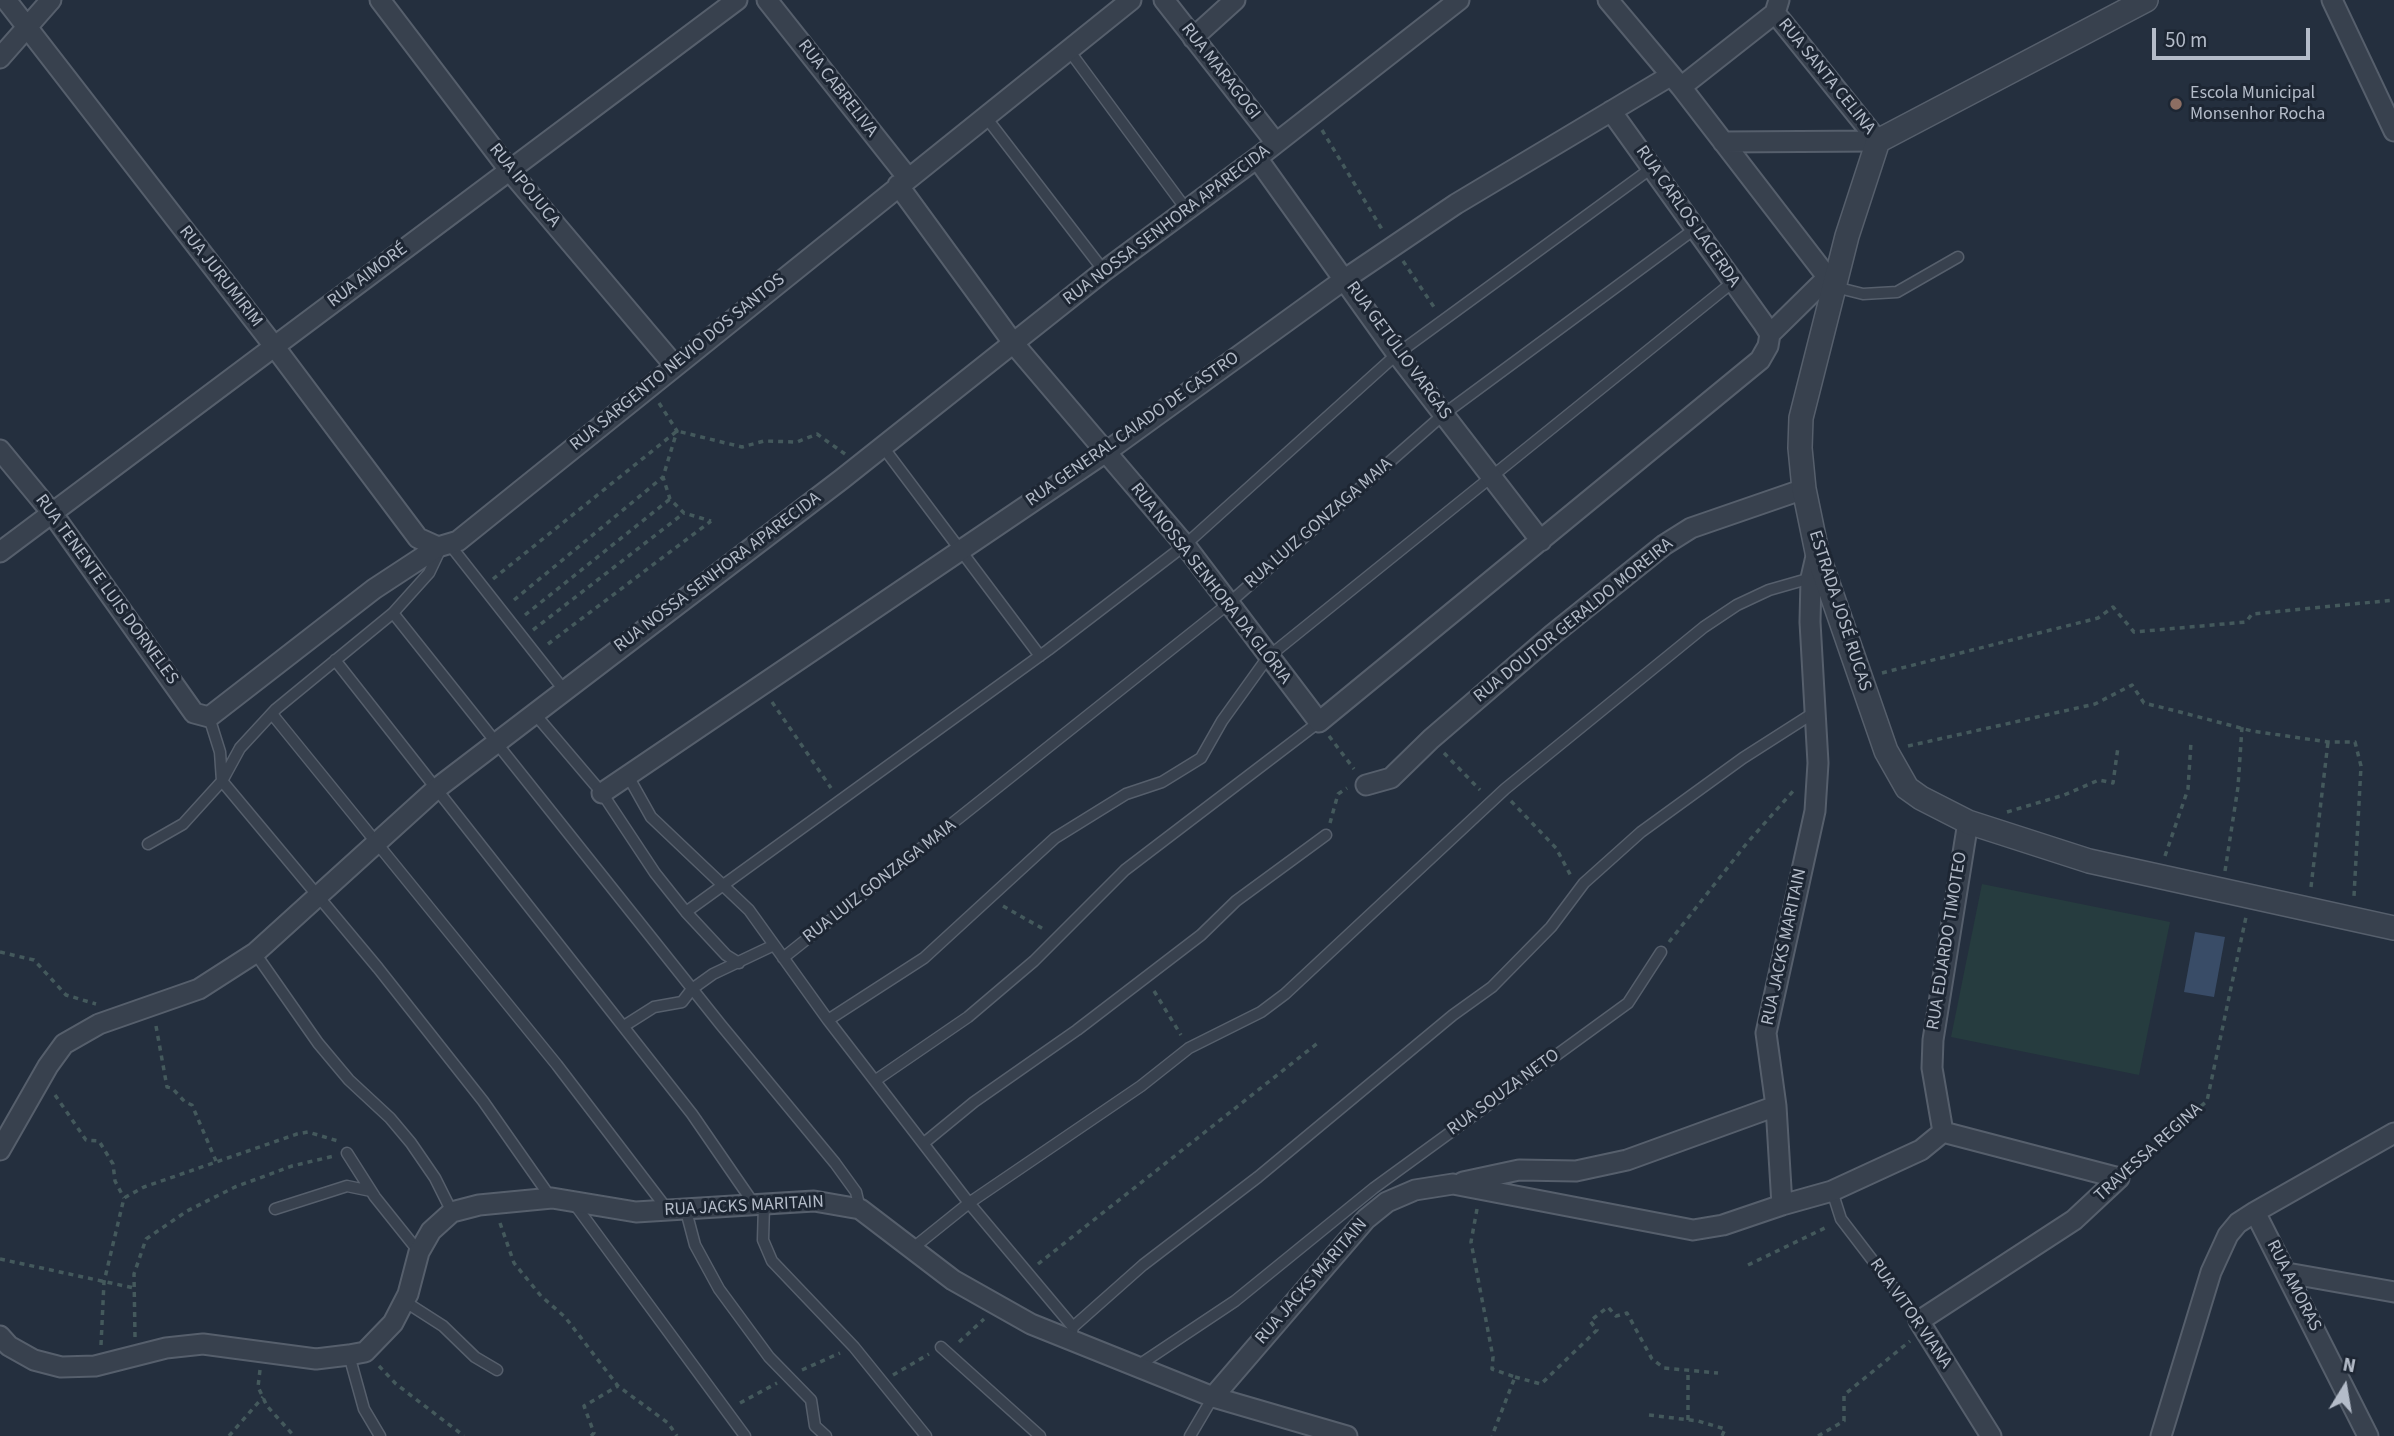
<!DOCTYPE html>
<html>
<head>
<meta charset="utf-8">
<style>
	body { margin:0 }
	#map { position:relative; width:2394px; height:1436px; overflow:hidden; background:#242f3e; font-family:"Source Sans 3",sans-serif }
	canvas { display:block }
	.north { position:absolute; left:2310px; top:1352px; width:70px; height:70px; -webkit-text-stroke:5px #1d2633; paint-order:stroke; rotate:11deg; font-size:19px; font-weight:700; line-height:28px; text-align:center; color:#b4bcc9 }
	.north::after { content:''; display:block; margin:auto; width:24px; height:32px; background:#b4bcc9; clip-path:polygon(50% 0,100% 100%,50% 72%,0 100%) }
	.scale { position:absolute; left:2152px; top:28px; width:158px; height:32px; box-sizing:border-box; border:4px solid #b4bcc9; border-top:0; padding-left:9px; font-size:21px; line-height:24px; white-space:nowrap; color:#b4bcc9; -webkit-text-stroke:5px #1d2633; paint-order:stroke }
</style>
</head>
<body>
<div id="map">
<canvas width="2394" height="1436"></canvas>
<div class="north">N</div>
<div class="scale">50 m</div>
</div>
<script>
const context = document.querySelector('canvas').getContext('2d');
context.lineJoin = 'round';
function fill(path, color) {
  context.fillStyle = color;
  context.fill(path, 'evenodd');
}
function poly(rows) {
  const path = new Path2D();
  for (const r of rows) {
    path.moveTo(r[0], r[1]);
    for (let i = 2; i < r.length; i += 2) path.lineTo(r[i], r[i + 1]);
  }
  return path;
}
function strokePath(path, color, width, dash) {
  context.strokeStyle = color;
  context.lineWidth = width;
  context.lineCap = dash ? 'butt' : 'round';
  context.setLineDash(dash || []);
  context.stroke(path);
}
function label(font, color, halo, rows, align = 'center') {
  context.font = font + ' "Source Sans 3",sans-serif';
  context.lineWidth = 6;
  context.setLineDash([]);
  context.textBaseline = 'middle';
  context.strokeStyle = halo;
  context.fillStyle = color;
  for (const [text, x, y, turn = 0] of rows) {
    context.save();
    context.translate(x, y);
    context.rotate((+turn || 0) * Math.PI / 180);
    context.textAlign = isNaN(turn) ? turn : align;
    if (halo) context.strokeText(text, 0, 0);
    context.fillText(text, 0, 0);
    context.restore();
  }
}
const green = poly([
	[1982,884,2170,922,2139,1075,1951,1037]
]);
const water = poly([
	[2195,932,2225,937,2214,997,2184,992]
]);
const path = poly([
	[1322,130,1383,231],
	[1403,261,1436,310],
	[659,403,677,431,663,477,670,499,684,513,711,521],
	[493,579,677,431,742,447,764,441,797,442,817,434,845,454],
	[514,600,663,477],
	[525,615,670,499],
	[533,630,684,513],
	[548,644,711,521],
	[1882,673,2098,618,2113,607,2134,632,2246,622,2252,614,2394,600],
	[772,702,831,788],
	[1329,736,1354,769],
	[1908,746,2095,704,2132,685,2144,703,2180,712,2252,731,2328,742,2355,742,2361,766,2354,896],
	[1444,753,1480,790],
	[1511,801,1556,848,1571,876],
	[2007,812,2064,795,2099,780,2113,783,2118,747],
	[1330,823,1338,794,1347,788],
	[2165,856,2188,789,2191,742],
	[2225,871,2238,787,2242,727],
	[2311,887,2328,742],
	[1003,906,1045,930],
	[1669,942,1747,843,1795,789],
	[0,952,34,960,66,995,96,1004],
	[1154,991,1181,1035],
	[156,1026,167,1087,172,1088,185,1102,192,1105,216,1161],
	[55,1095,86,1140,99,1141,113,1164,115,1181,124,1198],
	[2133,1165,2207,1101,2246,917],
	[1477,1209,1471,1242,1493,1357,1492,1369,1515,1377,1492,1436],
	[500,1223,514,1263,541,1296,565,1317,618,1386,668,1423,677,1436],
	[0,1259,134,1288],
	[1038,1264,1319,1042],
	[1748,1265,1827,1227],
	[135,1337,134,1274,146,1239,187,1211,235,1187,292,1166,334,1156],
	[959,1342,984,1319],
	[101,1345,104,1282,124,1198,144,1187,297,1134,308,1132,338,1141],
	[379,1366,396,1384,464,1436],
	[260,1370,258,1387,267,1406,294,1436],
	[802,1370,840,1353],
	[893,1375,929,1354],
	[1515,1377,1541,1384,1597,1330,1590,1321,1608,1307,1616,1316,1627,1313,1652,1359,1664,1368,1718,1373],
	[740,1403,777,1383],
	[1649,1415,1698,1421,1725,1429,1722,1436],
	[1688,1420,1688,1370],
	[229,1436,263,1397],
	[591,1436,594,1433,584,1406,618,1386],
	[1818,1436,1844,1421,1844,1395,1910,1341]
]);
const service = poly([
	[1068,49,1186,209],
	[985,116,1104,271],
	[1835,287,1863,294,1897,292,1958,257],
	[883,447,1040,656],
	[450,545,564,690],
	[393,613,721,1025,835,1163,856,1192,860,1209],
	[335,660,692,1114,754,1204],
	[534,713,602,793,655,873,686,912,726,955,739,963],
	[272,714,557,1065,667,1209],
	[209,717,220,752,222,781,378,968,483,1101,551,1198],
	[628,776,651,817,749,910,828,1020,969,1203,1073,1327,1072,1332],
	[148,844,183,824,222,781,240,748,276,709,393,613,429,573,440,550],
	[686,912,1048,650,1185,545,1397,354,1653,167],
	[255,953,318,1043,349,1080,390,1118,411,1143,435,1178,452,1212],
	[783,958,1228,604,1444,414,1696,228],
	[828,1020,924,958,1055,838,1126,794,1162,782,1201,758,1222,721,1268,657,1733,282],
	[624,1026,654,1007,682,1002,692,989,713,974,772,946],
	[876,1080,968,1017,1034,961,1125,870,1319,722],
	[924,1143,974,1102,1077,1030,1201,935,1236,901,1326,835],
	[347,1153,375,1197,419,1252],
	[1832,1191,1841,1219,1919,1321],
	[573,1202,745,1436],
	[764,1204,763,1240,772,1261,854,1347,926,1436],
	[275,1209,347,1186,371,1191],
	[686,1211,695,1245,719,1289,769,1357,811,1400,815,1426,826,1436],
	[913,1248,969,1203,1141,1086,1189,1048,1261,1012,1285,994,1505,789,1704,627,1737,605,1769,590,1811,578],
	[404,1301,443,1326,475,1357,497,1370],
	[1073,1327,1143,1265,1258,1177,1453,1015,1492,987,1551,927,1584,883,1641,832,1743,758,1815,712],
	[941,1347,1040,1436],
	[349,1355,364,1409,380,1436],
	[1136,1367,1235,1301,1374,1188,1628,1003,1661,952],
	[1190,1436,1213,1397]
]);
const minor = poly([
	[6,0,274,346,418,538,438,547],
	[380,0,510,171,675,366],
	[767,0,908,178],
	[1164,0,1276,143],
	[1608,0,1681,87,1835,287],
	[2332,0,2394,131],
	[1775,13,1878,141],
	[1193,38,1235,0],
	[0,58,51,0],
	[1681,87,1775,13,1779,0],
	[1723,142,1878,141],
	[1257,158,1397,354,1541,541],
	[898,185,1014,344,1185,545,1319,722,1760,360,1768,346,1770,334,1763,323,1611,111],
	[1770,334,1827,278],
	[0,450,52,513,194,713,209,717,374,589,438,547,458,541,1131,0],
	[0,552,737,0],
	[1366,785,1391,778,1431,739,1552,635,1664,545,1691,528,1804,489],
	[602,793,1106,452,1345,279,1456,204,1670,76],
	[1943,1132,2119,1178],
	[0,1150,48,1066,64,1044,99,1024,199,989,255,953,436,789,842,479,1104,271,1257,158,1459,0],
	[1463,1182,1519,1170,1576,1171,1627,1160,1776,1106],
	[1782,1205,1832,1191,1921,1150,1943,1132,1932,1068,1933,1040,1968,822],
	[2255,1212,2368,1436],
	[2287,1273,2394,1292],
	[0,1336,9,1346,34,1360,61,1367,95,1366,166,1348,203,1344,316,1359,349,1355,365,1352,393,1323,408,1294,419,1252,431,1231,452,1212,479,1205,552,1198,636,1212,814,1201,860,1209,953,1280,1031,1324,1213,1397,1347,1436],
	[1213,1397,1366,1219,1387,1202,1415,1190,1453,1184,1693,1230,1723,1225,1782,1205,1776,1106,1766,1033,1815,811,1818,763,1810,622,1811,578,1817,552],
	[1991,1436,1919,1321,2074,1220,2119,1178],
	[2161,1436,2211,1272,2228,1235,2238,1223,2255,1212,2394,1133]
]);
const tertiary = poly([
	[2146,0,1878,141,1847,236,1801,418,1800,448,1804,489,1817,552,1886,751,1907,788,1921,798,1968,822,2089,861,2394,928]
]);
const markers = [
	[2176,104,7,"#8d6e63"]
];
const streetNames = [
	["RUA MARAGOGI",1220,72,52],
	["RUA SANTA CELINA",1826,77,51],
	["RUA CABRELIVA",837,89,52],
	["RUA IPOJUCA",524,186,51],
	["RUA CARLOS LACERDA",1687,217,55],
	["RUA NOSSA SENHORA APARECIDA",1167,226,-37],
	["RUA AIMORÉ",368,276,-37],
	["RUA JURUMIRIM",220,277,52],
	["RUA GETÚLIO VARGAS",1398,351,54],
	["RUA SARGENTO NEVIO DOS SANTOS",678,363,-39],
	["RUA GENERAL CAIADO DE CASTRO",1133,430,-35],
	["RUA LUIZ GONZAGA MAIA",1319,524,-41],
	["RUA NOSSA SENHORA APARECIDA",718,573,-37],
	["RUA NOSSA SENHORA DA GLÓRIA",1210,584,52],
	["RUA TENENTE LUIS DORNELES",106,590,54],
	["ESTRADA JOSÉ RUCAS",1839,611,72],
	["RUA DOUTOR GERALDO MOREIRA",1574,621,-39],
	["RUA LUIZ GONZAGA MAIA",880,882,-38],
	["RUA EDJARDO TIMOTEO",1948,941,-81],
	["RUA JACKS MARITAIN",1785,947,-78],
	["RUA SOUZA NETO",1504,1093,-36],
	["TRAVESSA REGINA",2149,1153,-42],
	["RUA JACKS MARITAIN",744,1207,-3],
	["RUA JACKS MARITAIN",1312,1282,-49],
	["RUA AMORAS",2293,1286,63],
	["RUA VITOR VIANA",1910,1314,55]
];
const poiNames = [
	["Escola Municipal",2190,94],
	["Monsenhor Rocha",2190,115]
];
fill(green, '#263c3f');
fill(water, '#394c67');
strokePath(service, '#565f6c', 13);
strokePath(minor, '#565f6c', 23);
strokePath(tertiary, '#565f6c', 26);
strokePath(path, '#44595c', 3.5, [5, 5]);
strokePath(service, '#38414e', 10);
strokePath(minor, '#38414e', 19);
strokePath(tertiary, '#38414e', 23);
for (const [x, y, r, color] of markers) {
  const dot = new Path2D();
  dot.arc(x, y, r, 0, 2 * Math.PI);
  context.fillStyle = color;
  context.fill(dot);
  strokePath(dot, '#1d2633', 2.5);
}
label('18px', '#b4bcc9', '#1d2633', streetNames);
label('18px', '#b4bcc9', '#1d2633', poiNames, 'left');
</script>
</body>
</html>
